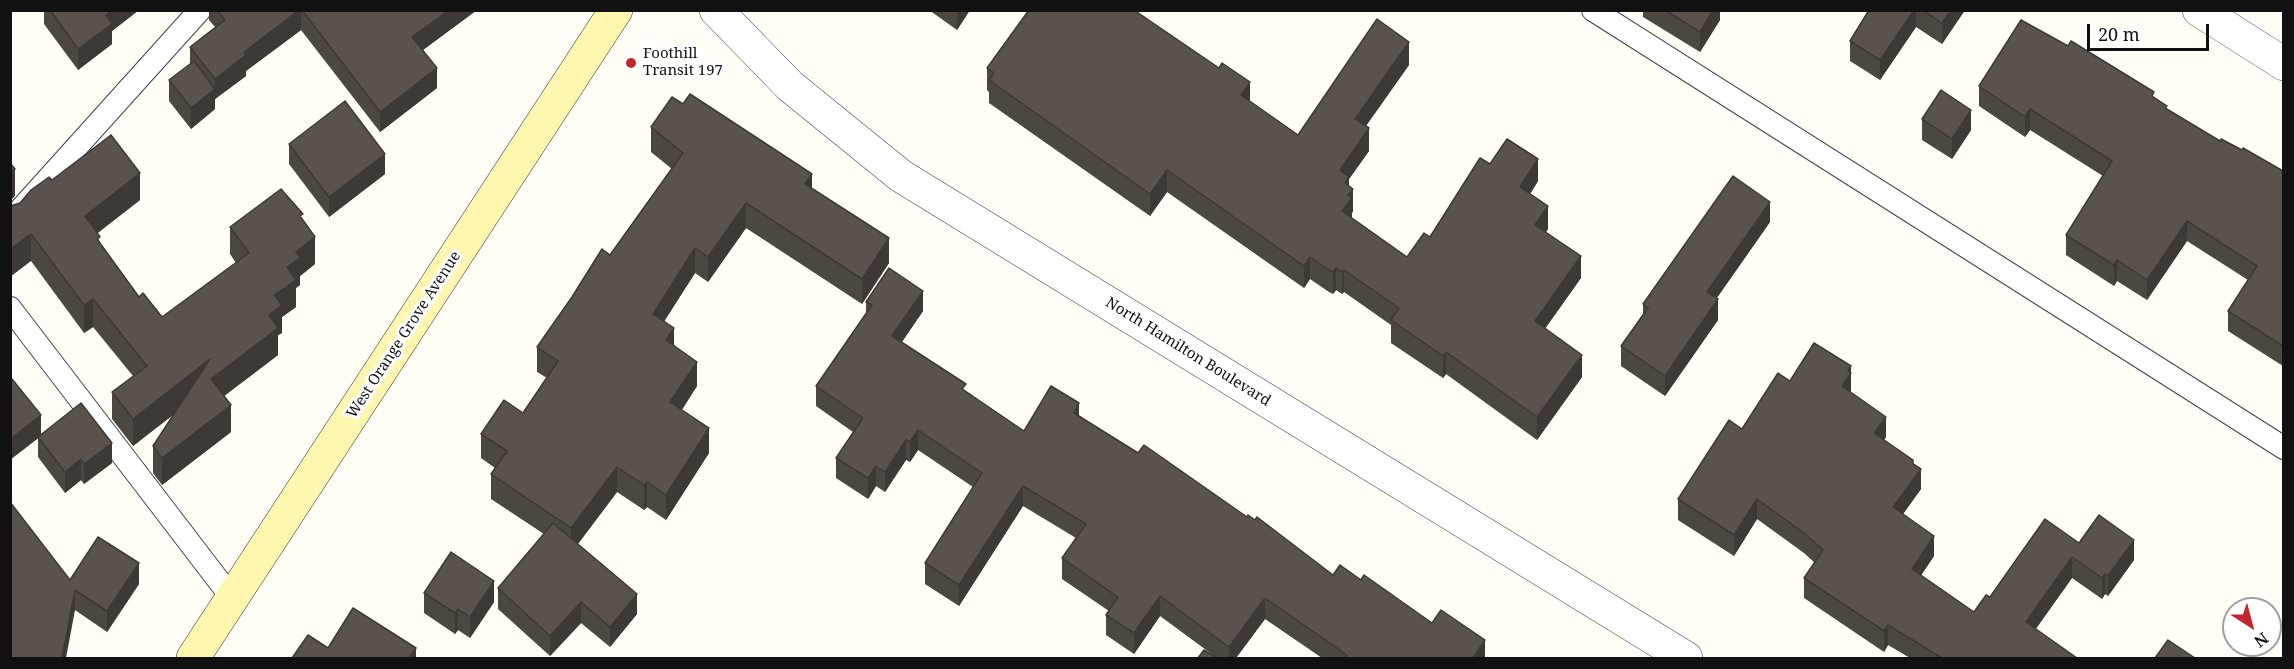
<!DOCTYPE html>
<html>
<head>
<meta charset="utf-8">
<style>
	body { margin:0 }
	#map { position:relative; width:2294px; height:669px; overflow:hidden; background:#fffdf5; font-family:"Noto Serif",serif }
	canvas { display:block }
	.frame { position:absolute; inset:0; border:12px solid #111; pointer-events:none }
	.north { position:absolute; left:2222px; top:597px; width:60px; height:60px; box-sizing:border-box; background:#fff; border:2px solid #a0a0a0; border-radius:50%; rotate:144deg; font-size:16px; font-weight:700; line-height:24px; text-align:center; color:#111 }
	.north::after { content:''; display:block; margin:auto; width:21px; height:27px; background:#c4262e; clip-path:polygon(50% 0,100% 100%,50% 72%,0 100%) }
	.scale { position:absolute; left:2087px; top:24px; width:122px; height:27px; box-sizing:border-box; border:3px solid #111; border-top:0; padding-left:8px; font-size:18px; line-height:21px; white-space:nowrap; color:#111; -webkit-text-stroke:4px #fff; paint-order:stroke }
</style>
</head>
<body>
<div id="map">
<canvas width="2294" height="669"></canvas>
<div class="frame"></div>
<div class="north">N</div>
<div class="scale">20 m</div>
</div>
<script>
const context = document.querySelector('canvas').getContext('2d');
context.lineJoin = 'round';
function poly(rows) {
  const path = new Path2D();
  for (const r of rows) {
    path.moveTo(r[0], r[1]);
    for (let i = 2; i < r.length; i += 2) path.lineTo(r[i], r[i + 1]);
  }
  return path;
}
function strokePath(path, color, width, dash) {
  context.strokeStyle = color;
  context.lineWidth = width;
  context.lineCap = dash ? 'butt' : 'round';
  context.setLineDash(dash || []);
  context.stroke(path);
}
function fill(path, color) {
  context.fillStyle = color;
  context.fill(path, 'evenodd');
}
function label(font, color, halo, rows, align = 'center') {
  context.font = font + ' "Noto Serif",serif';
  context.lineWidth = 6;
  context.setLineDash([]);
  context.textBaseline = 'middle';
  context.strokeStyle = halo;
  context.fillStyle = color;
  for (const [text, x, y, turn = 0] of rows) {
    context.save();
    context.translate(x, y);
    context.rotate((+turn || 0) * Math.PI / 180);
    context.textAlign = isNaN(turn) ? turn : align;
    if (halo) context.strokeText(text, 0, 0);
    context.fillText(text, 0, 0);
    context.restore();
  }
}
const lane = poly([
	[1593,10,2284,448],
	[10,221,200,10],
	[10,308,232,598]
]);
const street = poly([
	[716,10,790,86,901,176,1686,658],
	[2199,10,2284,64]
]);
const secondary = poly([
	[193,658,616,10]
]);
const wall = poly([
	[44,10,139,10,112,31,112,44,78,70,44,24],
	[209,10,477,10,423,50,437,88,380,132,301,30,246,71,246,76,215,99,215,109,191,129,169,101,169,80,190,64,190,47,215,27,209,20],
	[929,10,970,10,957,30],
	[1643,10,1720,10,1720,20,1700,52,1643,17],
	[1869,10,1965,10,1942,44,1916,27,1880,80,1850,61,1850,41],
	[1409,65,1366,126,1369,151,1349,179,1349,186,1353,211,1352,213,1352,218,1407,257,1430,237,1490,164,1538,181,1530,194,1548,229,1546,232,1581,278,1545,328,1582,377,1537,440,1446,374,1443,378,1391,343,1391,325,1344,292,1342,294,1336,290,1333,294,1329,292,1310,279,1304,288,1167,192,1150,216,989,103,989,92,987,90,987,68,1250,101,1298,135],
	[1979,86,2154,98,2167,109,2220,141,2283,171,2283,366,2228,331,2228,311,2248,280,2187,241,2147,300,2117,281,2114,286,2066,255,2066,235,2103,176,2030,130,2025,137,1979,106],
	[1922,119,1971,130,1952,159,1922,140],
	[651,127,812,188,889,263,862,304,746,228,708,282,695,273,664,321,674,345,697,386,682,410,709,453,666,520,647,507,644,510,617,492,578,544,637,614,610,647,581,623,550,656,498,609,498,588,544,534,491,499,491,474,495,468,481,458,481,434,523,413,547,378,537,372,537,347,610,255,672,169,651,152],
	[289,144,385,174,329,217,289,164],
	[52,180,140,200,97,233,100,244,139,297,162,317,236,263,230,254,230,227,303,220,315,264,300,276,300,285,296,288,296,307,282,317,282,333,278,335,278,355,224,396,231,432,162,485,153,473,153,446,173,415,133,446,112,419,112,392,133,376,93,327,84,333,31,261,20,203],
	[1770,222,1716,299,1718,320,1665,396,1621,366,1621,346,1643,314,1643,304],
	[866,302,923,311,902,342,966,391,1024,431,1079,417,1247,517,1333,575,1361,580,1432,623,1485,658,1322,658,1265,619,1236,658,1217,658,1160,616,1134,654,1106,635,1106,615,1109,611,1062,579,1062,558,1076,538,1023,506,959,606,925,584,925,563,973,487,918,450,910,462,906,460,885,492,876,486,868,499,836,478,836,458,853,432,816,406,816,386,866,313],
	[1851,366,1851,393,1886,437,1884,440,1913,464,1921,489,1903,514,1934,556,1921,575,1974,612,1990,597,2079,543,2134,560,2108,596,2105,594,2102,599,2072,578,2035,629,2077,658,1910,658,1888,645,1884,652,1804,598,1804,578,1815,563,1804,553,1757,519,1734,556,1678,520,1678,499,1742,429],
	[41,435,112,463,84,484,81,480,65,493,38,457,38,438,10,460],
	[70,580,139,584,107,632,75,610],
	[424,593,494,602,470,638,458,630,455,634,424,613]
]);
const shadedWall = poly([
	[112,10,139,10,112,31,112,44,78,70,78,49,106,15],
	[299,10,301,10,301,30,246,71,246,76,215,99,215,109,191,129,191,108,215,89,215,79,244,52],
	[449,10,477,10,412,58,412,37],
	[957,10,970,10,957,30],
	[1713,10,1720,10,1720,20,1700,52,1700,32],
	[1914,10,1916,10,1916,27,1880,80,1880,60],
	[1951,10,1965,10,1942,44,1942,23],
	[1409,42,1409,65,1355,141,1355,119],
	[437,68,437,88,380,132,380,112],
	[1250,82,1250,104,1241,95],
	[2030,109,2030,130,2025,137,2025,117],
	[1971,110,1971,130,1952,159,1952,139],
	[1369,128,1369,151,1349,179,1349,194,1353,189,1353,211,1352,213,1352,220,1342,211,1340,170],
	[385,154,385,174,329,217,329,197],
	[1538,159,1538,181,1520,210,1520,187],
	[15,169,15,196,10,201,10,174],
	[1167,170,1167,192,1150,216,1150,194],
	[140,173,140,200,85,243,85,216],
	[812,174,812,199,805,184],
	[1770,202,1770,222,1707,312,1707,292],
	[746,203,746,228,708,282,708,257],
	[1548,206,1548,229,1535,247,1535,225],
	[2187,221,2187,241,2147,300,2147,280],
	[31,234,31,261,10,277,10,249],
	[315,237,315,264,300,276,300,285,296,288,296,307,282,317,282,333,278,335,278,355,211,406,211,379,269,315,274,295,287,267,296,252],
	[889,238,889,263,862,304,862,279],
	[695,248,695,273,653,339,653,314],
	[1581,256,1581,278,1535,343,1535,321],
	[1310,257,1310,279,1304,288,1304,266],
	[2117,260,2117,281,2114,286,2114,265],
	[1336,268,1336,290,1333,294,1333,272],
	[1344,270,1344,292,1342,294,1342,272],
	[923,291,923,311,892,356,892,336],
	[93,299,93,327,84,333,84,305],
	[1718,299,1718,320,1665,396,1665,376],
	[674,328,674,353,666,340],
	[1446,352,1446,374,1443,378,1443,356],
	[1582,355,1582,377,1537,440,1537,417],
	[210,359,210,386,133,446,133,419],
	[697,362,697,386,670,426,670,402],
	[1851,366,1851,393,1842,386,1848,371],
	[1079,403,1079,424,1074,413],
	[231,405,231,432,162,485,162,458],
	[41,415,41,436,10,460,10,439],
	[1886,417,1886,437,1874,453,1874,433],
	[709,428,709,453,666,520,666,495],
	[918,430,918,450,910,462,910,442],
	[906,440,906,460,885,492,885,472],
	[112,443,112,463,84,484,84,464],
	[81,459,81,480,65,493,65,472],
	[876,466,876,486,868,499,868,478],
	[617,467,617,492,571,553,571,528],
	[1921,469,1921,489,1893,528,1893,507],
	[647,482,647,507,644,510,644,485],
	[1023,486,1023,506,959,606,959,585],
	[1757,499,1757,519,1734,556,1734,535],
	[1934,536,1934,556,1912,589,1912,569],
	[2134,540,2134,560,2108,596,2108,576],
	[2072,557,2072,578,2026,643,2026,622],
	[139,563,139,584,107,632,107,611],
	[2105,574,2105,594,2102,599,2102,578],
	[494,581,494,602,470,638,470,617],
	[75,590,75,610,66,658,62,658],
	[637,594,637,614,610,647,610,627],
	[1160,596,1160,616,1134,654,1134,633],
	[1265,598,1265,619,1236,658,1229,658,1229,647],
	[581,602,581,623,550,656,550,636],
	[458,609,458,630,455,634,455,613],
	[1888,625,1888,645,1884,652,1884,631],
	[1485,640,1485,658,1473,658],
	[416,648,416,658,409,658]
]);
const building = poly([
	[50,10,112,10,106,15,112,24,78,49,50,10],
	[217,10,299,10,244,52,246,55,215,79,190,47,225,20,217,10],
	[302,10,449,10,412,37,437,68,380,112,302,10],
	[1029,10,1134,10,1219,68,1222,63,1250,82,1241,95,1298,135,1377,19,1409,42,1355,119,1369,128,1340,170,1349,177,1345,183,1353,189,1348,195,1352,198,1342,211,1407,257,1424,233,1430,237,1480,158,1490,164,1507,139,1538,159,1520,187,1548,206,1535,225,1581,256,1535,321,1582,355,1537,417,1446,352,1443,356,1391,320,1399,308,1344,270,1342,272,1336,268,1333,272,1329,270,1310,257,1304,266,1167,170,1150,194,989,80,994,73,987,68,1029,10],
	[1665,10,1713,10,1700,32,1665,10],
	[1869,10,1914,10,1880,60,1850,41,1869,10],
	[1923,10,1951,10,1942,23,1923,10],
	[2021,20,2068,46,2071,41,2154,92,2152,96,2167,106,2165,108,2220,141,2221,139,2242,150,2243,148,2283,171,2283,346,2228,311,2257,266,2187,221,2147,280,2117,260,2114,265,2066,235,2112,161,2030,109,2025,117,1979,86,2021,20],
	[194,61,215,89,191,108,169,80,194,61],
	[1941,90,1971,110,1952,139,1922,119,1941,90],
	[690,94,812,174,805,184,889,238,862,279,746,203,708,257,695,248,653,314,674,328,666,340,697,362,670,402,709,428,666,495,647,482,644,485,617,467,571,528,491,474,507,451,481,434,504,400,523,413,558,361,537,347,572,297,602,249,610,255,683,153,651,127,672,97,683,104,690,94],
	[345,101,385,154,329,197,289,144,345,101],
	[111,135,140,173,85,216,100,237,97,239,139,297,143,293,162,317,249,253,230,227,281,189,303,214,300,216,315,237,296,252,300,258,287,267,296,280,274,295,282,305,269,315,278,328,211,379,231,405,162,458,153,446,210,359,133,419,112,392,147,366,93,299,84,305,31,234,10,249,10,206,20,203,31,190,49,177,52,180,111,135],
	[10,163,15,169,10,174,10,163],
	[1733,176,1770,202,1707,292,1718,299,1665,376,1621,346,1648,308,1643,304,1733,176],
	[889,268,923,291,892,336,966,384,962,389,1024,431,1051,386,1079,403,1074,413,1138,453,1144,445,1247,517,1248,515,1255,520,1257,517,1333,575,1340,565,1361,580,1364,575,1432,623,1441,610,1485,640,1473,658,1345,658,1347,655,1265,598,1229,647,1160,596,1134,633,1106,615,1118,597,1062,558,1086,524,1023,486,959,585,925,563,982,473,918,430,910,442,906,440,885,472,876,466,868,478,836,458,863,418,816,386,872,305,866,302,889,268],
	[1814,343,1851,366,1848,371,1851,373,1842,386,1886,417,1874,433,1913,460,1913,464,1921,469,1893,507,1934,536,1912,569,1974,612,1986,595,1990,597,2045,519,2079,543,2099,515,2134,540,2108,576,2105,574,2102,578,2072,557,2026,622,2077,658,1942,658,1888,625,1884,631,1804,578,1823,550,1804,533,1757,499,1734,535,1678,499,1729,420,1742,429,1778,373,1790,381,1814,343],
	[12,379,41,415,10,439,10,380,12,379],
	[81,403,112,443,84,464,81,459,65,472,38,437,81,403],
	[10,502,70,580,98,537,139,563,107,611,75,590,62,658,10,658,10,502],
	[553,523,637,594,610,627,581,602,550,636,498,588,553,523],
	[451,552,494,581,470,617,458,609,455,613,424,593,451,552],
	[353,608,416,648,409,658,292,658,308,635,328,648,353,608],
	[2168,640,2195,658,2155,658,2168,640],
	[1204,650,1217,658,1198,658,1204,650]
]);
const markers = [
	[631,63,6,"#c4262e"]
];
const poiNames = [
	["Foothill",643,54],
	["Transit 197",643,71]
];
const streetNames = [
	["West Orange Grove Avenue",404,335,-57],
	["North Hamilton Boulevard",1188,352,32]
];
strokePath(lane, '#444', 24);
strokePath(street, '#444', 34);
strokePath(secondary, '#333', 34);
strokePath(lane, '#fff', 22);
strokePath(street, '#fff', 33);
strokePath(secondary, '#fff6b0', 33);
fill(wall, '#4d4742');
fill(shadedWall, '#3f3936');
fill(building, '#5a524d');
strokePath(building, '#3f3936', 1.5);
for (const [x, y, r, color] of markers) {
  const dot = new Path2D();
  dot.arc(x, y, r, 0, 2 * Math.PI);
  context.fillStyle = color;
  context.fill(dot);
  strokePath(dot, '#fff', 2);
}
label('15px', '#111', '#fff', poiNames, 'left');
label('15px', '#111', '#fff', streetNames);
</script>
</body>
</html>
